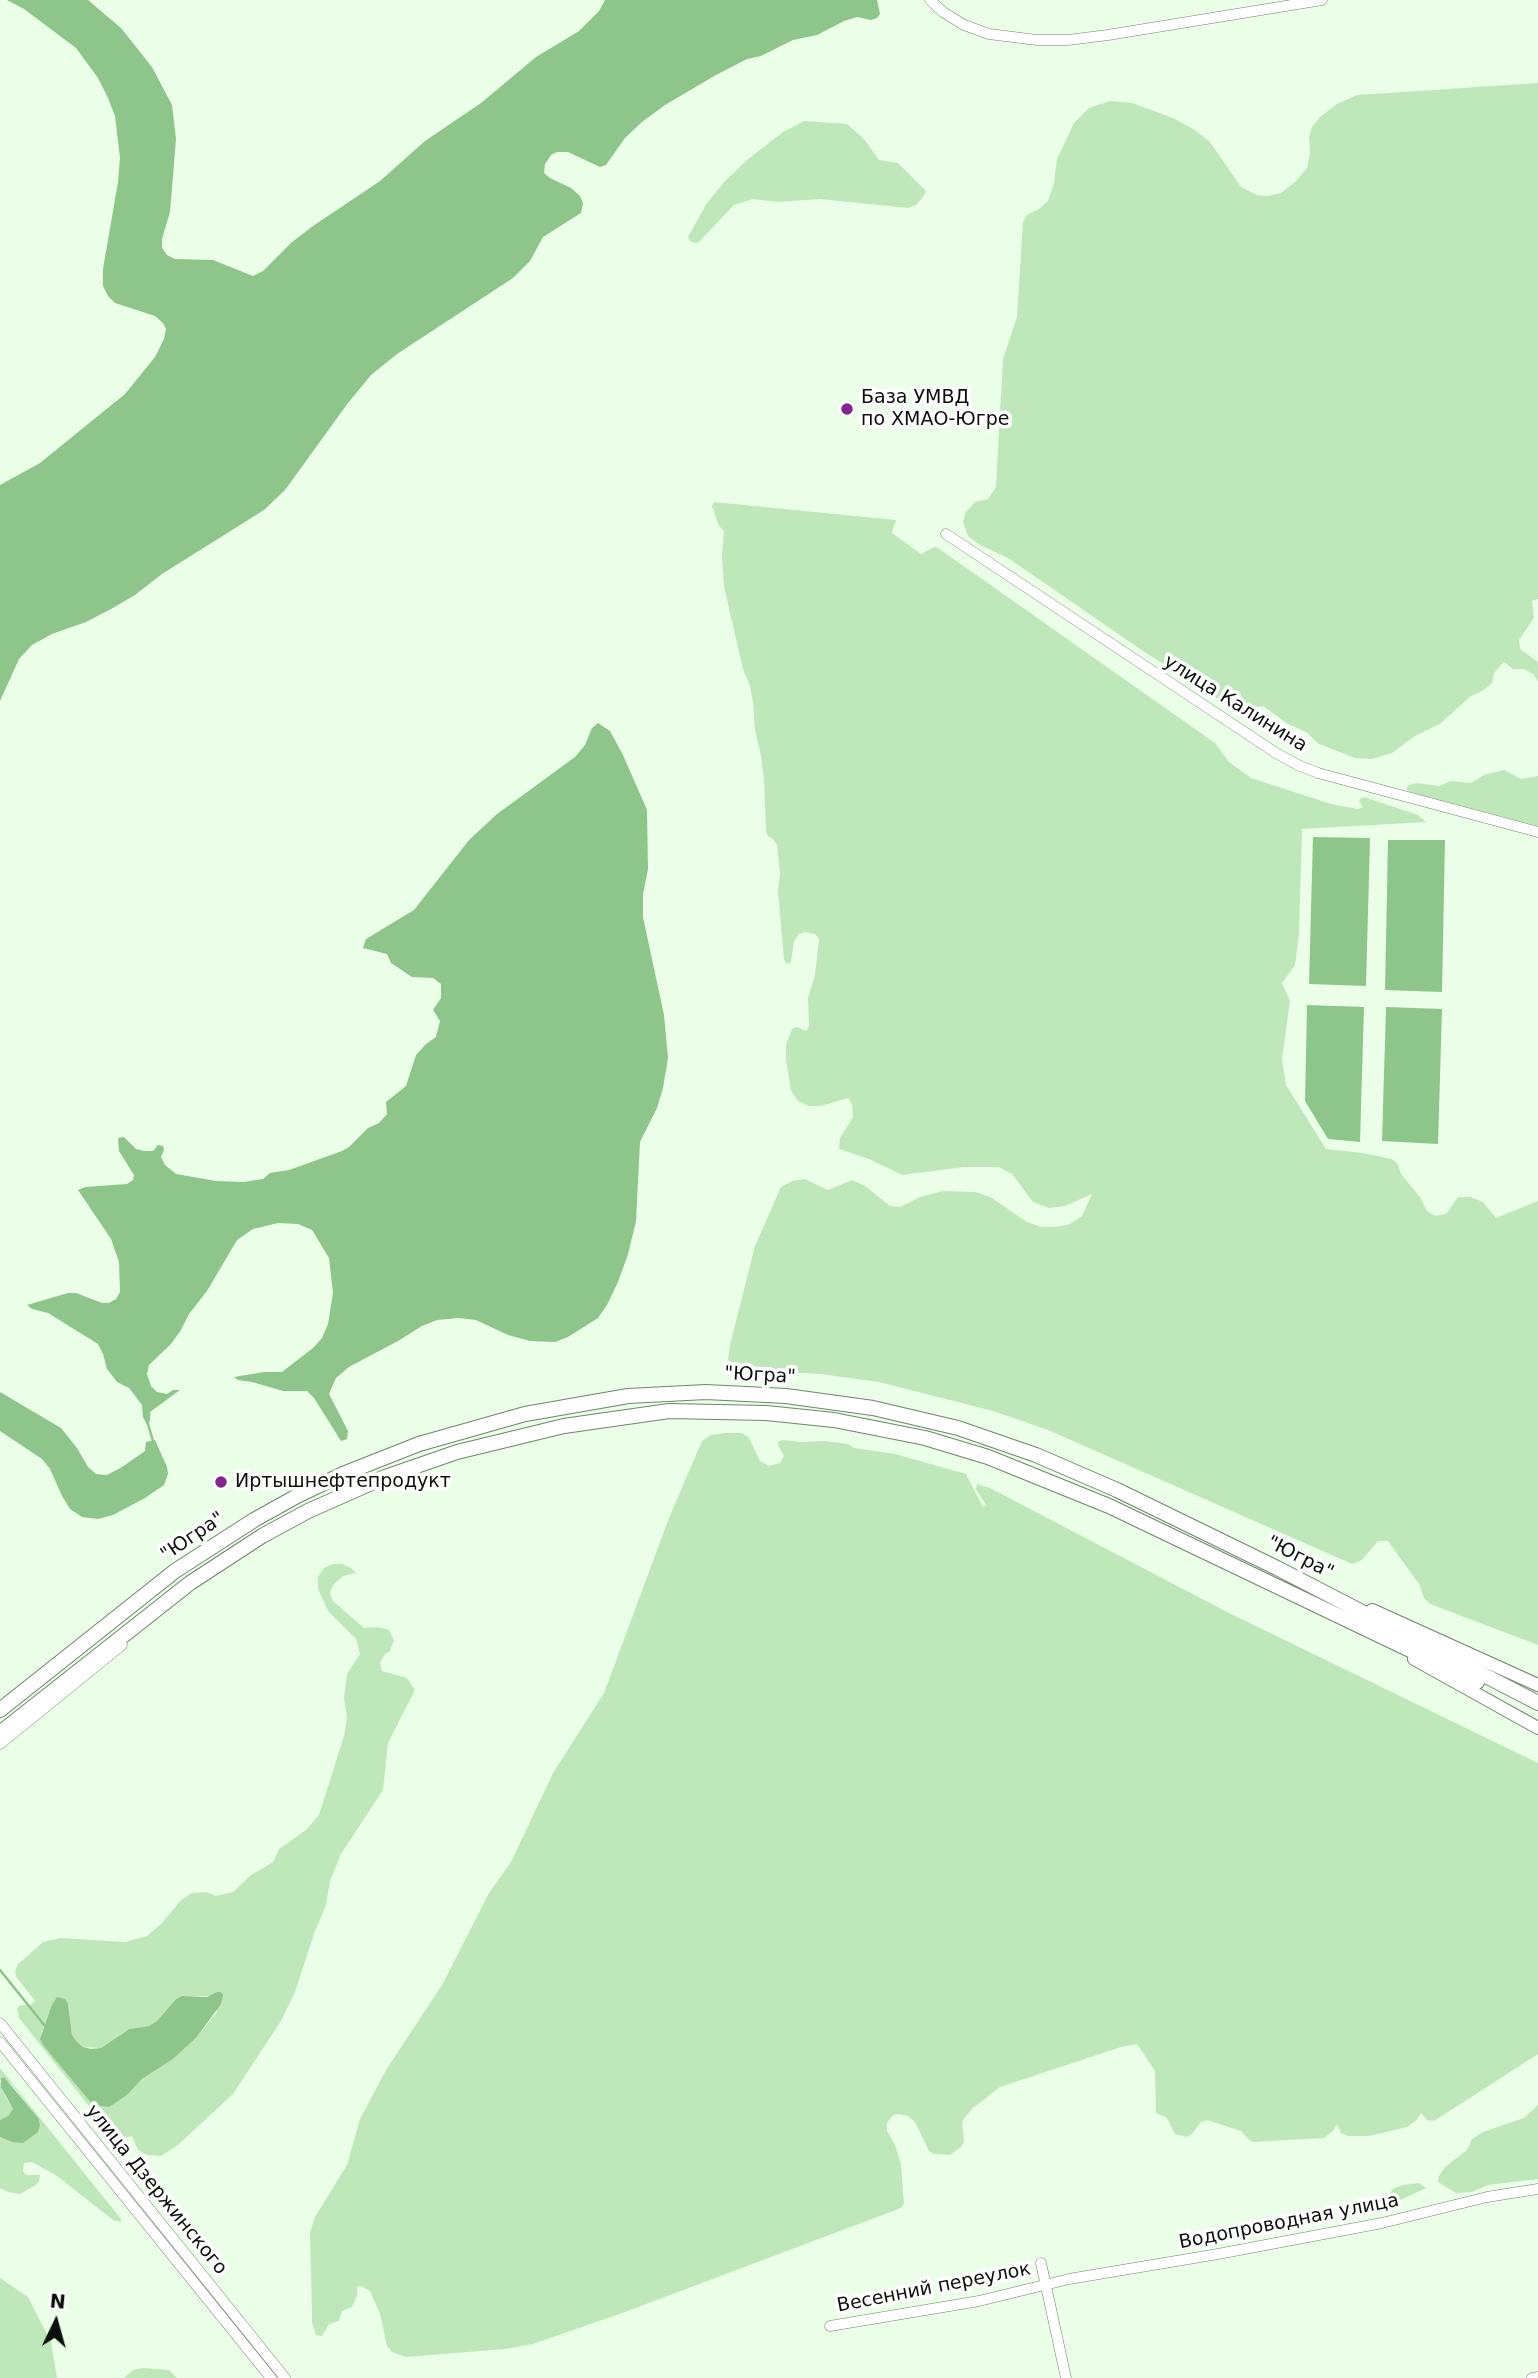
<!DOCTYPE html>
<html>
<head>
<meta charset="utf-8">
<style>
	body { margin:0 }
	#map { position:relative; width:1538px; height:2378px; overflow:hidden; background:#eafee8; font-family:"DejaVu Sans",sans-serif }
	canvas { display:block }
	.north { position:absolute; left:21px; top:2287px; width:70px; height:70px; -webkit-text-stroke:5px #fff; paint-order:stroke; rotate:5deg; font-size:19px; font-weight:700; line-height:28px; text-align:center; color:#0a110a }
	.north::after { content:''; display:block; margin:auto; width:24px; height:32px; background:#0a110a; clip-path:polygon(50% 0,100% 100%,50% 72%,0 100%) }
</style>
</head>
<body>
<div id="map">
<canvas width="1538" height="2378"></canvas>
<div class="north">N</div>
</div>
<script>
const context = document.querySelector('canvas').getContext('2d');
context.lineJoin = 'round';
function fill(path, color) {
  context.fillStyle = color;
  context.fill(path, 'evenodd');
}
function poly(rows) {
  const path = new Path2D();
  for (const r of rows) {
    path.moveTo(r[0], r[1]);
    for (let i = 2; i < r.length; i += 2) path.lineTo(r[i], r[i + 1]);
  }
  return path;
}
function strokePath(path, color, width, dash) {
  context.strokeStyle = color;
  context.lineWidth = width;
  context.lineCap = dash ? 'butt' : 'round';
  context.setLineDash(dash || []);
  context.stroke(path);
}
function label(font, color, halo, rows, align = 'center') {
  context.font = font + ' "DejaVu Sans",sans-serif';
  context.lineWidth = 7;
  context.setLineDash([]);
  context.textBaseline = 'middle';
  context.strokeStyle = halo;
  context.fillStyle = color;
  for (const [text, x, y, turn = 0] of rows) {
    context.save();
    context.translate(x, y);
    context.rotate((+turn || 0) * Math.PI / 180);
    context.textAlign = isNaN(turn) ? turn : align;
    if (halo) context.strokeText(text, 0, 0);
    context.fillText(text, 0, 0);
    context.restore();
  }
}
const green = poly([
	[1538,83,1538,599,1532,601,1534,618,1519,640,1520,649,1538,662,1538,681,1533,674,1524,669,1513,669,1504,662,1494,673,1492,683,1484,690,1471,696,1441,723,1415,736,1392,753,1372,759,1355,758,1319,744,1306,732,1288,724,1263,706,1238,709,1226,704,1143,651,1008,558,980,545,968,536,963,522,965,513,975,502,988,499,996,487,1003,359,1017,317,1023,222,1027,215,1039,209,1048,201,1054,183,1057,159,1074,123,1089,108,1110,101,1132,103,1173,118,1195,130,1210,142,1241,187,1257,195,1267,196,1281,193,1296,181,1307,168,1310,153,1309,137,1312,127,1320,117,1337,104,1357,95],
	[804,121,847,124,864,139,879,160,898,163,926,191,923,197,916,205,908,208,820,199,778,202,753,199,734,205,698,243,691,242,688,237,707,203,725,181,747,160,783,132],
	[714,502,896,520,892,533,921,554,934,547,938,548,1215,743,1229,762,1251,778,1331,804,1358,809,1363,807,1359,800,1364,797,1418,815,1426,822,1302,829,1299,934,1295,965,1282,983,1290,1001,1282,1059,1286,1085,1326,1149,1363,1153,1392,1159,1398,1164,1401,1174,1420,1197,1427,1211,1435,1216,1446,1214,1458,1197,1471,1197,1483,1202,1496,1218,1538,1201,1538,1645,1430,1604,1424,1598,1419,1584,1388,1541,1378,1541,1362,1560,1352,1564,1048,1430,993,1411,879,1382,820,1374,742,1369,728,1360,730,1345,755,1246,781,1187,792,1181,805,1179,828,1190,852,1180,865,1186,890,1206,900,1207,920,1197,943,1191,976,1192,992,1198,1027,1222,1042,1227,1056,1227,1070,1224,1082,1216,1092,1194,1065,1206,1049,1208,1033,1202,1012,1174,999,1167,964,1167,902,1175,869,1159,839,1149,840,1138,853,1117,852,1104,848,1098,821,1106,809,1106,798,1101,791,1091,786,1060,786,1045,792,1029,797,1027,806,1031,809,1026,808,998,815,975,819,939,815,934,805,932,799,934,794,941,791,962,787,964,784,960,778,891,780,874,777,845,774,840,768,836,766,831,764,781,761,756,755,730,753,702,750,686,743,669,724,587,722,555,724,531,719,526,712,506],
	[1504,770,1521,779,1538,776,1538,826,1410,792,1406,789,1409,785,1417,783,1439,786,1451,781,1471,783,1484,775],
	[725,1433,742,1433,749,1438,760,1461,769,1466,780,1463,784,1456,779,1447,778,1442,782,1440,802,1442,825,1441,848,1444,854,1448,895,1454,966,1474,983,1507,986,1505,976,1489,977,1484,990,1488,1229,1613,1538,1763,1538,2054,1434,2121,1427,2120,1421,2113,1417,2120,1407,2127,1369,2136,1348,2136,1341,2133,1337,2124,1334,2130,1324,2138,1253,2142,1248,2139,1241,2131,1207,2120,1201,2122,1192,2134,1187,2137,1175,2134,1167,2118,1156,2113,1155,2071,1137,2044,1121,2047,1000,2087,973,2108,965,2117,962,2123,964,2141,962,2146,950,2155,934,2154,929,2151,915,2122,908,2116,899,2114,893,2115,887,2123,887,2131,895,2145,901,2164,904,2204,901,2208,625,2312,533,2344,505,2349,406,2357,392,2352,387,2346,380,2314,370,2291,361,2286,357,2287,357,2296,352,2307,342,2311,339,2321,329,2324,322,2336,316,2335,312,2323,312,2313,310,2232,315,2217,347,2165,360,2119,386,2070,442,1985,489,1893,511,1862,553,1773,604,1693,669,1518,702,1441,711,1435],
	[333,1564,342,1564,351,1568,356,1573,343,1576,333,1585,330,1593,333,1601,364,1628,378,1627,389,1630,394,1640,390,1651,385,1654,380,1663,382,1671,407,1678,415,1690,388,1743,383,1790,341,1854,330,1881,326,1905,314,1934,295,1992,281,2021,233,2094,178,2145,161,2156,147,2155,138,2150,132,2136,122,2138,112,2135,19,2018,17,2008,21,2005,30,2005,35,2001,17,1978,15,1972,18,1964,43,1942,61,1938,125,1942,147,1936,162,1923,181,1900,192,1893,206,1892,216,1896,233,1892,251,1875,273,1862,279,1849,306,1830,319,1815,344,1736,347,1718,344,1698,347,1674,360,1654,356,1639,328,1611,318,1589,318,1577,324,1568],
	[182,1996,210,1996,217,2012,196,2038,173,2059,142,2079,127,2095,41,2035,51,2007,68,2004,72,2035,76,2041,83,2047,101,2048,128,2029,149,2026,157,2021,176,1999],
	[0,2068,121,2219,121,2222,113,2220,57,2176,32,2162,24,2163,23,2171,26,2175,40,2175,39,2182,34,2186,20,2194,8,2192,0,2188,0,2137,12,2142,40,2125,39,2119,12,2085,2,2077,0,2081,5,2096,13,2109,8,2116,0,2120],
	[1538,2105,1538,2179,1488,2185,1472,2192,1456,2193,1438,2182,1439,2176,1445,2167,1467,2150,1472,2139,1483,2132,1524,2118],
	[1419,2183,1426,2188,1396,2202,1389,2200,1390,2193,1394,2188,1403,2185],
	[0,2278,28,2297,51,2342,57,2378,0,2378],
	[143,2368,169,2370,177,2378,124,2378,133,2370]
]);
const water = poly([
	[7,0,88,0,121,28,152,67,172,105,176,139,170,212,162,239,162,248,167,255,175,259,213,260,253,276,263,271,292,242,313,226,380,181,425,141,481,103,536,57,579,31,599,11,605,0,877,0,880,14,877,18,871,20,857,17,844,21,817,35,793,40,761,56,747,59,716,75,665,105,642,122,625,138,606,165,600,167,568,152,557,152,551,155,545,164,544,173,550,178,571,188,580,196,583,203,581,213,543,237,530,261,513,278,397,354,371,375,348,403,285,490,264,510,162,574,135,595,111,609,86,622,52,634,32,645,19,659,0,701,0,485,40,463,125,394,155,357,164,339,166,329,163,323,155,316,115,303,108,296,103,286,103,269,118,182,120,158,115,116,108,98,98,78,76,48,24,9],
	[598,723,610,731,623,755,647,810,648,869,643,894,643,917,664,1015,668,1058,663,1088,657,1108,640,1142,636,1221,628,1254,618,1282,607,1305,598,1318,568,1337,555,1342,530,1341,508,1335,476,1320,459,1318,437,1320,422,1326,398,1341,349,1367,336,1378,329,1394,348,1431,347,1439,341,1441,314,1398,307,1391,283,1391,252,1382,238,1380,234,1377,264,1372,282,1372,313,1348,322,1338,328,1324,333,1293,329,1258,312,1230,298,1224,278,1223,253,1229,237,1240,207,1291,189,1314,181,1330,171,1344,149,1365,147,1374,151,1386,157,1392,167,1394,173,1390,180,1390,150,1412,150,1421,147,1425,143,1417,142,1405,129,1388,117,1382,107,1369,103,1354,98,1344,48,1313,32,1309,27,1305,68,1293,76,1293,102,1303,109,1303,116,1299,120,1292,119,1262,111,1239,78,1190,85,1187,127,1184,133,1180,134,1175,119,1151,118,1138,124,1137,136,1149,144,1151,153,1151,158,1145,163,1146,164,1150,161,1157,165,1165,176,1174,216,1181,244,1182,263,1179,270,1173,289,1170,342,1151,349,1147,368,1128,379,1123,387,1114,386,1102,406,1086,416,1055,426,1044,436,1037,440,1021,433,1010,441,998,441,984,433,978,412,977,391,963,387,954,363,948,366,939,414,910,469,840,497,814,575,757,585,745,592,728],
	[1313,837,1370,838,1366,986,1309,984],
	[1388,840,1445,840,1442,992,1385,990],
	[1307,1005,1364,1007,1360,1142,1328,1139,1305,1101],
	[1386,1007,1442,1009,1438,1144,1382,1141],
	[0,1392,61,1428,77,1448,88,1467,96,1474,107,1475,122,1467,145,1451,146,1442,155,1440,167,1467,168,1474,164,1485,145,1498,113,1515,98,1519,82,1517,70,1509,62,1496,50,1469,42,1459,0,1431],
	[217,1992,221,1992,223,1995,221,2004,196,2038,173,2059,142,2079,127,2095,109,2107,93,2105,43,2045,40,2039,51,2007,57,1997,65,1999,68,2004,72,2035,76,2041,83,2047,91,2049,101,2048,129,2029,149,2026,157,2021,176,1999,182,1996,207,1997],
	[4,2077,39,2119,40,2125,38,2132,23,2143,12,2142,0,2137,0,2120,8,2116,13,2109,1,2087,1,2078]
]);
const stream = poly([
	[148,1424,153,1441],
	[0,1970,45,2026]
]);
const minor = poly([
	[930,0,943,12,964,25,989,34,1037,40,1068,40,1108,35,1322,0],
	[946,534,1276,753,1298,765,1318,773,1538,832],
	[0,1744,122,1645],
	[0,2023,285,2378],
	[0,2042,271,2378],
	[1041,2263,1066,2378],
	[830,2326,979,2301,1069,2279,1218,2254,1382,2223,1487,2197,1538,2189],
	[1532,2378,1538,2377]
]);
const major = poly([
	[1372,1610,1538,1685],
	[1414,1659,1538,1728]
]);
const highway = poly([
	[0,1710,175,1571,254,1520,297,1496,343,1474,419,1444,525,1414,628,1396,706,1392,786,1396,873,1408,958,1428,1036,1455,1117,1490,1277,1568,1538,1703],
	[0,1733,190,1583,262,1536,308,1511,385,1477,457,1452,564,1426,669,1411,766,1413,834,1420,925,1438,988,1457,1109,1506,1477,1682]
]);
const markers = [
	[847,409,7,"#842691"],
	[221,1482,7,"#842691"]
];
const poiNames = [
	["База УМВД",861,398],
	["по ХМАО-Югре",861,420],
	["Иртышнефтепродукт",235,1482]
];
const streetNames = [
	["улица Калинина",1235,704,32],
	["\"Югра\"",760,1376,3],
	["\"Югра\"",193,1537,-34],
	["\"Югра\"",1300,1558,27],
	["улица Дзержинского",156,2190,51],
	["Водопроводная улица",1289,2222,-11],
	["Весенний переулок",934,2288,-11]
];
fill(green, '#bee7ba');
fill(water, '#8ec58a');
strokePath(stream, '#8ec58a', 2.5);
strokePath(minor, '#728470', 11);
strokePath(major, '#728470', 14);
strokePath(highway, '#728470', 16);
strokePath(minor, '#fff', 10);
strokePath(major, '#fff', 12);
strokePath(highway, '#fff', 14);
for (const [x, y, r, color] of markers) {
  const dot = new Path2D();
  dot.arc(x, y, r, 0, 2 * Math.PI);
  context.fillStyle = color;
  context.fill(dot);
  strokePath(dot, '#fff', 2.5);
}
label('19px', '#0a110a', '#fff', poiNames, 'left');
label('19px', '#0a110a', '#fff', streetNames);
</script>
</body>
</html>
